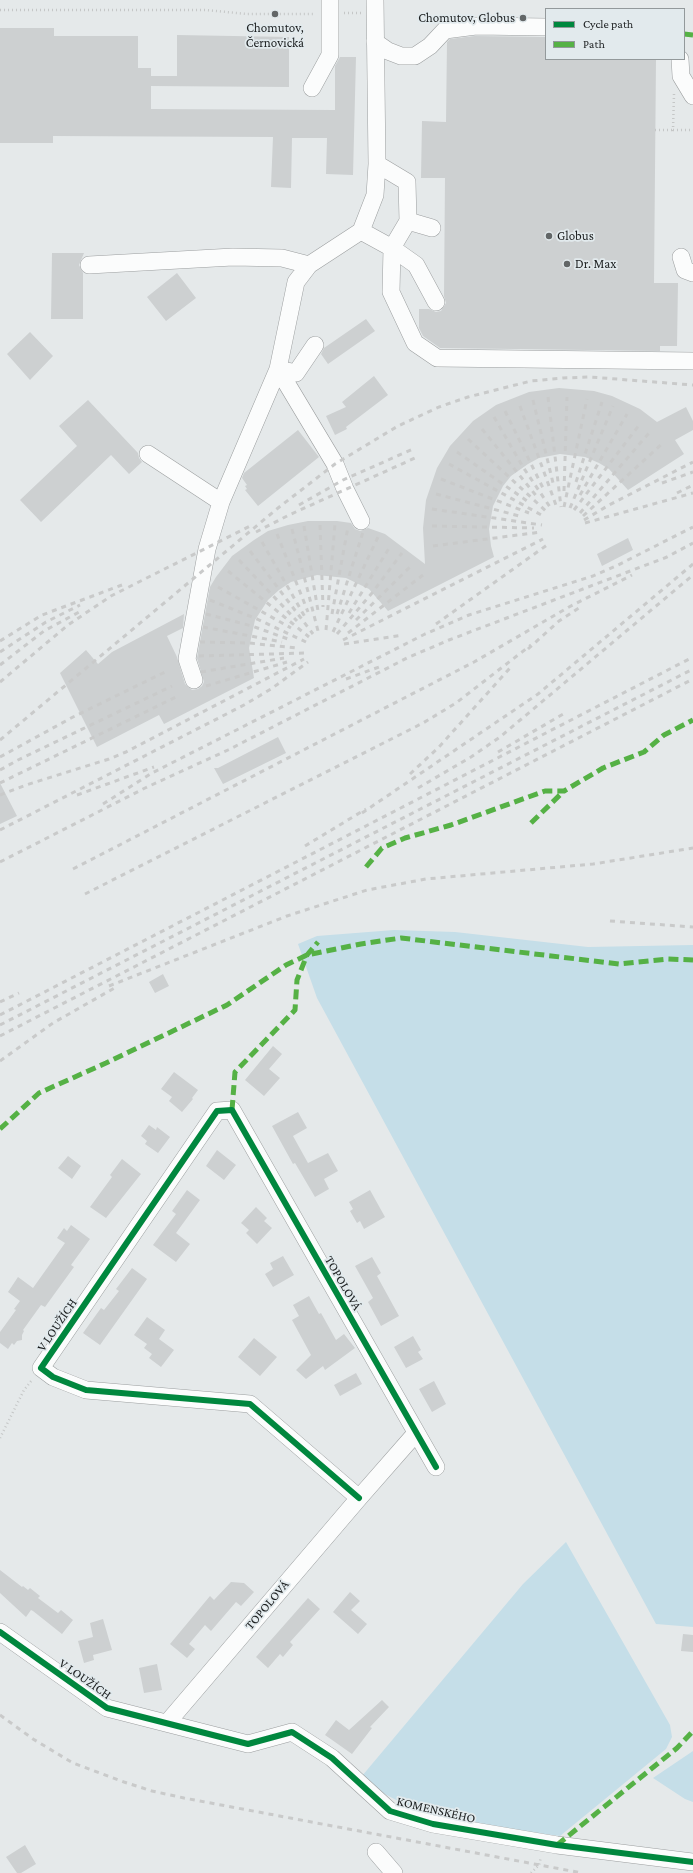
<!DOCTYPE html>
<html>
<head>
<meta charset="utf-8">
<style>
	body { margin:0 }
	#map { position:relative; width:693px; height:1873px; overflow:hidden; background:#e5e9ea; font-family:"Crimson Pro",serif }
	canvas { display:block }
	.legend { position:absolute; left:545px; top:8px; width:140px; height:52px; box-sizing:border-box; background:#e2eaed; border:1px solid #93999b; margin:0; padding:5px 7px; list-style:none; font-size:12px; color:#1c1f20 }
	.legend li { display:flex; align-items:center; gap:8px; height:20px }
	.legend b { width:20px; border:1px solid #93999b }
</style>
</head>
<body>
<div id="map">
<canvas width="693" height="1873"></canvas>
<ul class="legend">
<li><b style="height:5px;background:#00873e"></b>Cycle path</li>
<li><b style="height:5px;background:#55b145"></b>Path</li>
</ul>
</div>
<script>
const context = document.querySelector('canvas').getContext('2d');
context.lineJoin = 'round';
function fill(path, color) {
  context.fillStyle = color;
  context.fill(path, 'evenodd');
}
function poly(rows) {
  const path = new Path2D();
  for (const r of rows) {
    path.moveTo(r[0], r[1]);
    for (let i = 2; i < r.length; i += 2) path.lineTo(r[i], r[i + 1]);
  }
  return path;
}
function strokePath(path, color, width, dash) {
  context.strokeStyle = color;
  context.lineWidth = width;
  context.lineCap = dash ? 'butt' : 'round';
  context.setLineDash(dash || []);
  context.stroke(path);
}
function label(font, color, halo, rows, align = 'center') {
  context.font = font + ' "Crimson Pro",serif';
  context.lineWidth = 3.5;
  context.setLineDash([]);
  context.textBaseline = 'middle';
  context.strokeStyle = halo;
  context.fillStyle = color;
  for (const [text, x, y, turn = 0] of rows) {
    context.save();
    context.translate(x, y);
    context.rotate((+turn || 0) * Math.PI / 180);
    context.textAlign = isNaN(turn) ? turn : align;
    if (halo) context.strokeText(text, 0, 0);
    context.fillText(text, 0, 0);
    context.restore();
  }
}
const green = poly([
	[394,930,455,932,588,947,693,945,693,1627,656,1624,317,998,298,944,317,936],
	[566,1542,670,1725,672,1737,666,1749,560,1836,435,1820,373,1788,362,1776,523,1584],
	[693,1751,693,1802,685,1799,653,1778]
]);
const building = poly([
	[0,28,54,28,54,36,138,36,138,68,151,68,151,76,177,76,177,35,289,37,289,87,151,86,151,109,335,110,335,66,340,57,356,57,353,175,326,174,327,138,292,138,291,188,271,187,273,137,53,136,53,143,0,143],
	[475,36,546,37,546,59,656,59,654,283,678,283,677,346,660,346,660,351,440,348,423,336,419,328,419,309,429,309,436,312,441,311,446,303,444,296,445,178,421,178,422,121,446,122,447,42,450,39],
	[52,253,84,253,79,265,83,273,83,319,51,319],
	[177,273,196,298,166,321,147,297],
	[366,319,375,331,328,364,321,354,324,348],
	[30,332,53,356,30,380,7,354],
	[374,376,388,395,346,427,347,429,335,435,326,416,346,407,342,402],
	[559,388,594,391,612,396,640,409,657,422,686,407,693,421,693,430,675,440,684,454,628,490,609,469,599,463,585,457,560,454,539,458,528,464,511,476,503,486,493,506,489,529,491,546,494,557,388,611,369,589,346,578,317,575,291,582,279,590,268,600,255,620,249,648,254,678,164,724,159,715,97,747,60,673,86,650,98,664,112,652,184,614,183,628,167,636,177,657,185,684,192,690,198,689,202,686,204,682,197,658,210,587,216,577,232,556,254,540,268,531,288,525,308,521,337,521,351,523,355,529,360,531,368,528,385,534,425,564,423,528,426,500,437,468,450,446,473,421,496,405,529,392],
	[88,400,138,453,139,458,142,462,129,474,111,455,41,522,20,500,77,446,59,426],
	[298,430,319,457,258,506,245,490,247,489,245,486,247,485,242,478,244,473],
	[628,538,633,550,602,566,597,554],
	[278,737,286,753,223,784,214,768,218,768],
	[0,783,17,816,0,824],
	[163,974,169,986,155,993,149,982],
	[273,1046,282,1054,269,1069,280,1078,264,1096,245,1080],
	[174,1072,198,1090,192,1098,193,1099,182,1112,169,1101,172,1097,161,1089],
	[298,1112,307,1128,293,1136,308,1163,328,1153,338,1171,324,1179,329,1189,315,1197,295,1163,293,1164,272,1126],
	[149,1125,156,1130,157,1127,170,1137,158,1153,145,1144,147,1141,141,1136],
	[217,1150,236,1165,224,1180,206,1166],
	[68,1156,81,1166,72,1179,58,1168],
	[122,1159,141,1174,106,1218,90,1207,112,1177,110,1175],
	[187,1190,200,1200,176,1233,190,1244,176,1262,153,1245,176,1214,172,1211],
	[370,1190,385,1217,364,1229,360,1221,357,1223,350,1211,353,1209,349,1202],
	[256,1207,267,1218,264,1221,272,1228,257,1244,246,1233,249,1230,241,1223],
	[71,1225,90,1239,71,1265,74,1267,58,1289,45,1307,41,1305,23,1330,24,1331,22,1335,22,1340,17,1341,14,1345,12,1343,8,1349,0,1343,0,1332,16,1310,14,1309,20,1301,8,1292,18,1277,33,1288,65,1243,57,1238,64,1228,67,1231],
	[283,1256,294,1275,273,1287,265,1274,273,1269,270,1263],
	[372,1257,381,1273,377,1276,399,1316,381,1326,368,1302,373,1298,355,1266],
	[132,1268,147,1279,100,1345,83,1333,101,1308,104,1310,119,1291,116,1289],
	[309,1296,319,1314,321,1313,336,1340,344,1334,355,1348,325,1370,323,1366,306,1379,296,1370,311,1355,292,1320,299,1316,293,1305],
	[147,1317,165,1330,159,1339,174,1350,161,1367,149,1358,152,1354,144,1348,147,1344,134,1335],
	[413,1336,421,1350,418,1352,423,1359,406,1368,394,1347],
	[254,1338,277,1357,260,1376,238,1357],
	[356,1373,362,1384,340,1396,334,1385],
	[434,1381,446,1404,432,1412,419,1389],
	[0,1570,22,1587,23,1586,28,1590,30,1588,40,1596,38,1598,58,1613,61,1610,73,1620,62,1634,33,1611,31,1610,26,1617,0,1593],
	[231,1582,244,1583,254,1592,241,1606,236,1602,211,1631,205,1625,189,1644,195,1649,187,1658,170,1644,210,1596,214,1600],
	[350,1592,360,1601,351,1610,367,1624,358,1634,333,1612],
	[308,1598,320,1609,290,1642,293,1645,283,1657,280,1654,268,1668,256,1657],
	[103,1619,112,1650,93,1655,94,1660,84,1663,78,1641,93,1637,90,1623],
	[683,1634,693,1635,693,1652,681,1651],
	[157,1664,162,1690,144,1693,139,1668],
	[382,1700,389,1707,370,1727,372,1728,352,1754,325,1735,336,1720,349,1730],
	[25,1845,36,1864,21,1873,17,1873,6,1857]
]);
const path = poly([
	[0,10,206,10,247,14,315,14],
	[344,13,361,13],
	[674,94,673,130,693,130],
	[655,130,673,130],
	[0,1438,24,1390,32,1380],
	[531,1873,539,1865,541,1857]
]);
const minor = poly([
	[375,42,388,51,401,56,415,56,430,46,445,30,476,26,546,27],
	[680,59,681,76,693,96],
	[312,88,330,55,330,0],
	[377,164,407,182,408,221,392,248,391,292,415,343,437,358,693,361],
	[408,221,432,228],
	[361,231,392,248,416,265,436,302],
	[681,257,685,270,693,273],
	[89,265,233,257,282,258,309,265,361,231,375,195,377,164,375,0],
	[278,369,335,464,345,489,361,521],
	[278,369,296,373,315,345],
	[148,454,221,502],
	[194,680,187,659,207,549,221,502,278,369,296,282,309,265],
	[359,1498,250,1404,86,1390,53,1377,41,1368,217,1111,232,1110,436,1467],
	[0,1632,107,1708,248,1744,292,1732,332,1758,390,1811,433,1824,557,1845,693,1862],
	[167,1723,359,1498,416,1433],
	[376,1852,394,1873]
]);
const rail = poly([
	[548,397,561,507],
	[533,400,554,487],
	[520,406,557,508],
	[505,411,543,488],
	[494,417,523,467,552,510],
	[482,429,538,498],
	[468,439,548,513],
	[457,452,530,503],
	[449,464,545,517],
	[441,479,529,513],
	[576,482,602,402],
	[662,483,693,472],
	[564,491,567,397],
	[677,493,693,485],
	[436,494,523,517],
	[580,495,627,414],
	[299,505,343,480,413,449],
	[564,507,587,399],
	[570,508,613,406],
	[432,509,542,525],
	[574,510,640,424],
	[580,513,649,433],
	[583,516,663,443],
	[584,520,609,505,693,462],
	[585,523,693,493],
	[320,525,323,607],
	[304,526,318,611],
	[432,526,534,528],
	[292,529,318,631],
	[256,532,289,515,415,458],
	[277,534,308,612],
	[262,542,305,617],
	[433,546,541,532],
	[250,551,313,634],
	[239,560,297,621],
	[228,571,309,637],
	[218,587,291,628],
	[210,600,257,619,306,642],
	[349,613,391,545],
	[206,614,252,626,288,639],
	[332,614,348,527],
	[337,614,363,532],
	[356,620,413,564],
	[436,624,547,545],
	[203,627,282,642],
	[326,630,335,524],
	[333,632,378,537],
	[348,633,423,575],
	[337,634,372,593,402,553],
	[343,640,543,539],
	[0,641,42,615,122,585],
	[200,642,249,643,297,648],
	[344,644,403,635],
	[528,649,559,621,582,606],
	[0,652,46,622,80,605],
	[199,656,305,653],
	[0,665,44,631,81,611],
	[201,672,284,658],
	[346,679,379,667],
	[0,682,68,625,111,596,252,525],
	[206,686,287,662],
	[0,740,278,508,335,464,398,426,439,407,468,397,531,381,563,378,590,377,693,385],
	[498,752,565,713],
	[0,757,73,717,165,672],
	[0,770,18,760,172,686],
	[410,774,439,747,510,668],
	[0,783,178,696],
	[418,788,471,757,500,737,693,575],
	[0,795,26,785,109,759,126,752,304,659],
	[77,795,154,767],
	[103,804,152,773,425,634,469,615,593,576,618,565,693,527],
	[362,813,538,694,693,564],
	[0,830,244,705,271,689,308,662],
	[305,846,366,809],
	[0,862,145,788,228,750,407,658,449,640,667,557,693,543],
	[73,869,474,662,569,607,632,575],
	[85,894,423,723,456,703,531,645],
	[610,921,693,927],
	[109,986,287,916,367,890,426,879,593,864,693,848],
	[0,1002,19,993],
	[0,1015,693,657],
	[0,1025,693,669],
	[0,1036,693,679],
	[0,1061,53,1023,118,986],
	[0,1715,33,1739,73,1763,124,1782,152,1791,184,1798,582,1873]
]);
const quiet = poly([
	[673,9,673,8],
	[684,34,693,35],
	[531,823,564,791],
	[366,867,382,848,405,838,451,825,545,791,564,791,603,768,644,752,664,735,693,720],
	[232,1110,235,1072,295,1010,297,980,307,955,318,942],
	[0,1129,39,1093,106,1063,227,1005,286,965,307,955,361,944,401,938,619,964,668,959,693,960],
	[557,1845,677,1748,693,1731]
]);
const cycleway = poly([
	[359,1498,250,1404,86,1390,53,1377,41,1368,217,1111,232,1110,436,1467],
	[0,1632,107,1708,248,1744,292,1732,332,1758,390,1811,433,1824,557,1845,693,1862]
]);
const markers = [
	[275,14,4,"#626667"],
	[523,18,4,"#626667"],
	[549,236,4,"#626667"],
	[567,264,4,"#626667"]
];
const poiNames = [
	["Chomutov, Globus",515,18,"right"],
	["Chomutov,",275,28,"center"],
	["Černovická",275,43,"center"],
	["Globus",557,236],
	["Dr. Max",575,264]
];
const streetNames = [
	["TOPOLOVÁ",343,1283,60],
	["V LOUŽÍCH",57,1325,-56],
	["TOPOLOVÁ",267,1605,-50],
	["V LOUŽÍCH",85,1679,35],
	["KOMENSKÉHO",436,1810,13]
];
fill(green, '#c5dee8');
fill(building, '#cdd0d1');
strokePath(minor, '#9b9e9f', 18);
strokePath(path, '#c5c7c7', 2.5, [1, 3]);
strokePath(minor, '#fbfcfc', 17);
strokePath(rail, '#c9caca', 3, [5, 5]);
strokePath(quiet, '#55b145', 5, [10, 5]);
strokePath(cycleway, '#00873e', 6);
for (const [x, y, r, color] of markers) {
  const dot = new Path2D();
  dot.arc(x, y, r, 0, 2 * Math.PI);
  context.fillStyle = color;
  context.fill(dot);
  strokePath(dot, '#e2eaed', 1.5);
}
label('13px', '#1c1f20', '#e2eaed', poiNames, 'left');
label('13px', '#1c1f20', '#e2eaed', streetNames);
</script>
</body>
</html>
